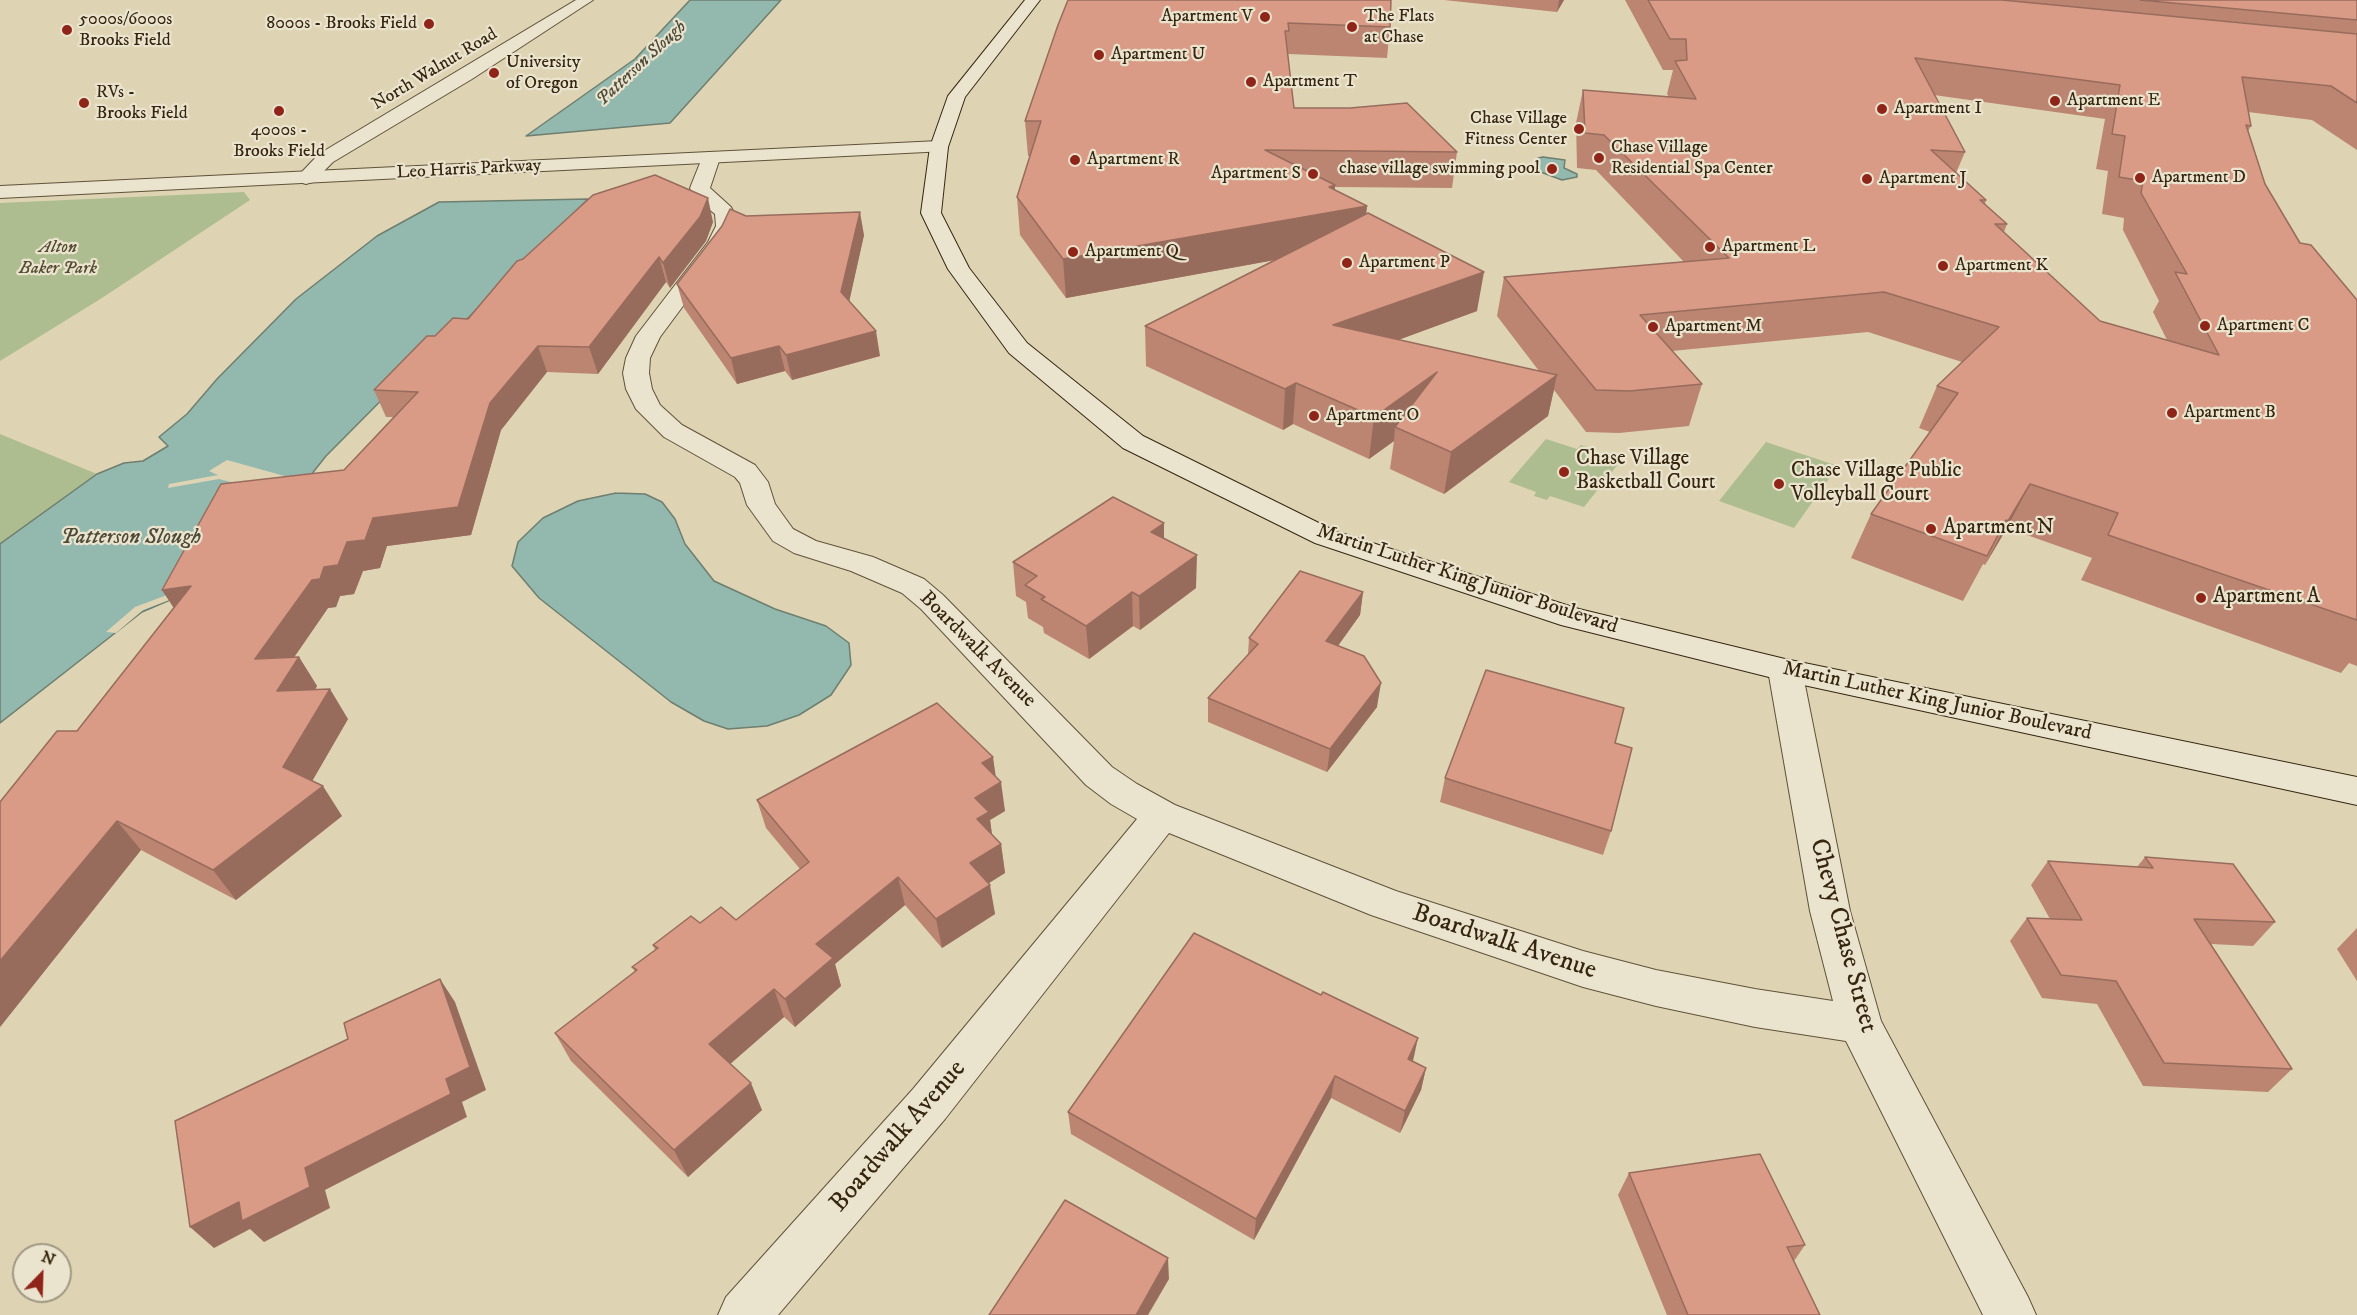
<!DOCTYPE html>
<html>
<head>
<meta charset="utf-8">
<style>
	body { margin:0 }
	#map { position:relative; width:2357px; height:1315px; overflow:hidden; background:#ded4b4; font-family:"IM FELL DW Pica",serif }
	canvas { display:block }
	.north { position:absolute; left:12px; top:1243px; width:60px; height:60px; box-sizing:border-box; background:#eae3ce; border:2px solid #a29782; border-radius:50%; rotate:23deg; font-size:16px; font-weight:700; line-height:24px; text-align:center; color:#362610 }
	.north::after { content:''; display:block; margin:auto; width:21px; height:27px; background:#8f2418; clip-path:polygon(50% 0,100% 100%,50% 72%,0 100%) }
</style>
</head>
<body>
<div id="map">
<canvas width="2357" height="1315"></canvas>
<div class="north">N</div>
</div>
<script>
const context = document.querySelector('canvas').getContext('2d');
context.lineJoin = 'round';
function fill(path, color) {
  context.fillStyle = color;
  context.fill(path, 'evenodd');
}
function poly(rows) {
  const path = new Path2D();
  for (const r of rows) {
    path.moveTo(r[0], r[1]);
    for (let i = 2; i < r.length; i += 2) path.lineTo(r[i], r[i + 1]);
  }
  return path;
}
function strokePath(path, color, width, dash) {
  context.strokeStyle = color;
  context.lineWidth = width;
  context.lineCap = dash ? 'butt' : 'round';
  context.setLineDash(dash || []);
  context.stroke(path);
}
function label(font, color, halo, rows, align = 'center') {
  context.font = font + ' "IM FELL DW Pica",serif';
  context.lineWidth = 4.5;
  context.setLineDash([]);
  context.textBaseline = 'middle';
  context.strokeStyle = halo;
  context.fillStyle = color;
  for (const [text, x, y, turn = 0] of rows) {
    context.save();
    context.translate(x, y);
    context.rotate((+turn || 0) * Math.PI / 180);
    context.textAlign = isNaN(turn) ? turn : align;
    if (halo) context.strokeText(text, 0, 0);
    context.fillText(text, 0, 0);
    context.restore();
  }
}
const green = poly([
	[244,192,250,200,102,298,0,361,0,203],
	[0,434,97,474,0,544],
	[1546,439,1577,449,1581,445,1591,448,1587,452,1619,463,1584,507,1550,496,1547,500,1534,496,1536,492,1509,482],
	[1766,442,1838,466,1794,528,1719,501]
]);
const water = poly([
	[690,0,781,0,670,123,526,136,635,59,690,0],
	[1543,157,1565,160,1564,168,1577,174,1577,177,1562,180,1538,171,1538,158,1543,157],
	[588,199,469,317,451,330,326,456,295,495,170,600,142,612,0,723,0,544,97,474,124,463,143,461,168,446,159,437,187,414,217,379,296,299,377,236,439,202,588,199],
	[616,493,645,494,662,502,675,519,685,544,714,581,775,609,826,626,849,643,851,665,831,695,799,715,767,726,728,729,704,721,671,702,539,598,512,566,518,542,543,518,578,501,616,493]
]);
const pier = poly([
	[227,460,306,482,172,599,143,610,116,633,106,632,135,607,167,595,262,490,219,479,168,488,169,484,218,475,209,471]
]);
const minor = poly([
	[576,0,593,0,472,79,333,162,313,182,306,184,299,182,296,178,319,154,576,0],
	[711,152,718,154,720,158,710,188,731,207,737,219,736,226,726,248,660,337,650,358,649,373,652,389,660,405,682,425,755,465,768,482,775,504,793,529,816,541,873,557,924,579,943,595,1112,767,1137,784,1175,805,1396,891,1583,951,1656,970,1755,989,1833,1001,1810,911,1768,670,1773,662,1785,659,1797,662,1802,670,1850,911,1881,1021,2028,1297,2036,1315,1983,1315,1846,1041,1755,1027,1656,1006,1583,987,1371,915,1169,833,945,1119,778,1315,718,1315,726,1297,913,1089,1137,819,1111,804,1086,785,921,609,902,593,851,571,794,553,773,541,747,505,740,483,735,477,664,437,636,409,626,389,623,373,626,358,636,336,708,242,716,226,715,214,695,198,690,188,702,158,704,154,711,152]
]);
const tertiary = poly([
	[939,141,946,143,948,147,946,151,0,198,0,186,939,141]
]);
const secondary = poly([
	[1025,0,1040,0,965,97,948,147,941,213,969,268,1027,343,1143,436,1335,531,1579,609,1785,659,2357,777,2357,805,1785,681,1561,625,1315,543,1123,448,1009,353,948,269,921,213,930,147,948,96,1025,0]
]);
const wall = poly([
	[1068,0,1390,27,1387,58,1288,54,1294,108,1457,152,1452,188,1335,187,1335,190,1367,206,1366,213,1477,311,1398,340,1539,371,1497,316,1504,277,1684,262,1596,170,1577,168,1576,123,1583,90,1669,97,1667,94,1673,70,1663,70,1625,0,2357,0,2357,150,2312,120,2248,112,2251,126,2248,131,2265,184,2300,243,2357,300,2357,666,2349,663,2341,673,2081,580,2092,558,2007,528,1985,565,1983,564,1963,601,1851,558,1871,514,1930,432,1919,428,1937,386,1962,362,1868,332,1672,351,1702,384,1689,426,1619,433,1586,432,1554,390,1548,416,1444,494,1390,469,1394,441,1369,459,1293,424,1283,430,1146,366,1145,326,1274,260,1066,298,1020,235,1017,197,1030,156,1028,156,1025,121],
	[1934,95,2105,119,2096,169,2108,171,2102,214,2124,218,2123,230,2159,301,2153,312,2167,340,2100,321,2004,232,2007,224,1985,204,1986,200,1956,173,1965,152],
	[1444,0,1564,0,1557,12],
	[746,216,864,235,849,301,880,356,792,380,785,371,737,384,684,308,677,284],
	[713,222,706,241,670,288,666,282,598,374,547,372,501,430,471,535,387,546,380,568,363,571,354,594,340,596,336,607,328,608,294,657,299,657,317,686,315,690,348,719,312,781,342,816,236,900,141,850,0,1027,77,731,174,607,162,590,344,470,393,417,386,417,374,390,435,336,468,319],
	[1164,523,1164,538,1196,588,1140,630,1133,626,1089,659,1044,633,1043,627,1028,618,1026,602,1016,596,1013,562],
	[1363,592,1360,615,1338,646,1377,707,1327,772,1208,722,1208,698,1248,655,1249,638],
	[1615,743,1611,831,1603,855,1440,802,1445,778],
	[996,777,1005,811,990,820,992,835,1001,844,1005,873,988,883,995,914,942,948,905,905,835,964,841,986,795,1027,784,1017,730,1064,762,1110,688,1177,571,1061,555,1033,635,972,632,967,655,950,653,945,700,923,736,920,800,869,766,828,757,800],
	[2145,857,2275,922,2253,946,2211,944,2292,1069,2268,1092,2143,1086,2097,1004,2042,998,2010,941,2027,918,2050,919,2031,885,2048,861,2137,867],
	[2357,928,2357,981,2337,949],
	[1413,1061,1426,1068,1421,1090,1400,1133,1331,1098,1254,1240,1071,1134,1068,1112],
	[1629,1173,1805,1245,1794,1261,1820,1315,1667,1315,1618,1195]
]);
const shadedWall = poly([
	[1559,0,1564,0,1557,12],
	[1335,185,1333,212,1367,206,1363,244,1066,298,1063,259],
	[708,198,713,222,706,241,670,288,663,263],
	[860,212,864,235,846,316,841,292],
	[659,257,666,282,598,374,589,347],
	[1484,272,1477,311,1330,365,1333,325],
	[876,331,880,356,792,380,786,355],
	[538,346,547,372,501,430,471,535,387,546,380,568,363,571,354,594,340,596,336,607,328,608,273,688,255,659,312,580,347,542,490,403],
	[779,346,785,371,737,384,731,358],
	[1437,372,1395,427,1394,441,1369,459,1374,417],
	[1557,375,1548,416,1444,494,1451,452],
	[1296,383,1293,424,1283,430,1285,389],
	[2030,484,2007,528,1985,565,2008,521],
	[1164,523,1164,556,1151,532],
	[1197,555,1196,588,1140,630,1139,596],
	[191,586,181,619,162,590],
	[1132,592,1133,626,1089,659,1086,626],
	[1363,592,1360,615,1324,665,1326,641],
	[299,657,317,686,296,721,277,691],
	[1381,683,1377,707,1327,772,1330,749],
	[330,689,348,719,303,797,283,767],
	[993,757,997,785,1001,782,1005,811,990,820,993,841,977,819,975,798,982,763],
	[323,786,342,816,236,900,213,870],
	[117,821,141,850,0,1027,0,961],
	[1001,844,1005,873,975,892,970,863],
	[898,877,905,905,835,964,841,986,795,1027,785,999,816,944],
	[990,885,995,914,942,948,936,919],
	[440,979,455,1002,486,1090,462,1102,467,1117,325,1190,330,1208,264,1242,250,1229,214,1248,190,1227,305,1168,446,1079],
	[774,989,784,1017,721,1072,709,1044],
	[1418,1038,1413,1061,1408,1059],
	[1426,1068,1421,1090,1400,1133,1405,1111],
	[1335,1076,1331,1098,1254,1240,1256,1219],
	[751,1083,762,1110,688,1177,674,1150],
	[1168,1258,1169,1279,1148,1315,1136,1315]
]);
const building = poly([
	[1068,0,1391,0,1390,27,1288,23,1289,31,1285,31,1294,108,1350,108,1407,103,1457,152,1265,150,1335,185,1329,187,1367,206,1063,259,1017,197,1041,121,1025,121,1058,25,1068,0],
	[1648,0,2002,0,2357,34,2357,103,2331,86,2242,77,2251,126,2246,125,2265,184,2300,243,2311,245,2357,300,2357,620,2108,535,2118,513,2030,484,2008,521,2006,520,1987,556,1871,514,1958,393,1937,386,1999,327,1884,292,1640,315,1702,384,1630,391,1596,390,1504,277,1729,258,1604,135,1585,133,1583,90,1696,99,1675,61,1687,60,1686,39,1670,39,1648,0],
	[1915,58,2120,85,2112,134,2125,136,2119,177,2143,181,2141,193,2187,274,2175,272,2219,355,2100,321,1995,224,2007,224,1980,200,1986,200,1931,150,1965,152,1915,58],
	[2140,0,2357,0,2357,20,2140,0],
	[655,175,708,198,700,217,663,263,659,257,589,347,538,346,490,403,458,507,373,518,365,540,347,542,338,565,324,567,320,579,312,580,255,659,299,657,277,691,330,689,283,767,323,786,213,870,117,821,0,961,0,802,57,731,77,731,191,586,162,590,221,484,344,470,418,392,374,390,427,336,435,336,453,318,468,319,517,261,523,259,593,195,655,175],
	[730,209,746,216,860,212,841,292,876,331,786,355,779,346,731,358,677,284,722,226,730,209],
	[1368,213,1484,272,1333,325,1557,375,1451,452,1395,427,1437,372,1374,417,1296,383,1285,389,1145,326,1368,213],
	[1113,497,1164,523,1151,532,1197,555,1139,596,1132,592,1086,626,1041,599,1045,597,1025,585,1037,576,1013,562,1113,497],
	[1300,571,1363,592,1326,641,1364,656,1381,683,1330,749,1208,698,1258,644,1249,638,1300,571],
	[1486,670,1624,708,1615,743,1632,748,1611,831,1445,778,1486,670],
	[937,703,993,757,982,763,1001,782,975,798,989,812,977,819,1001,844,970,863,990,885,936,919,898,877,816,944,833,958,785,999,774,989,709,1044,751,1083,674,1150,555,1033,637,970,632,967,658,948,653,945,691,916,700,923,721,907,736,920,809,862,757,800,937,703],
	[2145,857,2233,864,2275,922,2194,919,2292,1069,2164,1063,2116,981,2061,975,2027,918,2082,920,2048,861,2153,868,2145,857],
	[1194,933,1321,995,1323,992,1418,1038,1408,1059,1426,1068,1405,1111,1335,1076,1256,1219,1068,1112,1194,933],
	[440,979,470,1067,446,1079,451,1094,305,1168,310,1187,242,1221,239,1202,190,1227,175,1121,348,1039,344,1023,440,979],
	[1760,1154,1805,1245,1787,1247,1820,1315,1688,1315,1629,1173,1760,1154],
	[1065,1200,1168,1258,1136,1315,989,1315,1065,1200]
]);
const markers = [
	[1265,17,6,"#8f2418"],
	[429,24,6,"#8f2418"],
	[1352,27,6,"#8f2418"],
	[67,30,6,"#8f2418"],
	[1099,55,6,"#8f2418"],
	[494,73,6,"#8f2418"],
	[1251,82,6,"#8f2418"],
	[2055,101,6,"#8f2418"],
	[84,103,6,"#8f2418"],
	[1882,109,6,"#8f2418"],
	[279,111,6,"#8f2418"],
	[1579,129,6,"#8f2418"],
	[1599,158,6,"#8f2418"],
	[1075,160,6,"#8f2418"],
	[1552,169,6,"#8f2418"],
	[1313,174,6,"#8f2418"],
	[2140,178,6,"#8f2418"],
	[1867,179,6,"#8f2418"],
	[1710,247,6,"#8f2418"],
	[1073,252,6,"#8f2418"],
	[1347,263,6,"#8f2418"],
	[1943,266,6,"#8f2418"],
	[2205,326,6,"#8f2418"],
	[1653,327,6,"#8f2418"],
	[2172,413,6,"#8f2418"],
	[1314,416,6,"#8f2418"],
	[1564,472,6,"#8f2418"],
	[1779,484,6,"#8f2418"],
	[1931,529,6,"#8f2418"],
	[2201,598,6,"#8f2418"]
];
const farPoinames = [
	["Apartment V",1253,17,"right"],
	["The Flats",1364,17],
	["at Chase",1364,38],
	["5000s/6000s",79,20],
	["Brooks Field",79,41],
	["8000s - Brooks Field",417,24,"right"],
	["Apartment U",1111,55],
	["University",506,63],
	["of Oregon",506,84],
	["Apartment T",1263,82],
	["RVs -",96,93],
	["Brooks Field",96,114],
	["Apartment E",2067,101],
	["Apartment I",1894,109],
	["Chase Village",1567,119,"right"],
	["Fitness Center",1567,140,"right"],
	["4000s -",279,131,"center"],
	["Brooks Field",279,152,"center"],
	["Chase Village",1611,148],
	["Residential Spa Center",1611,169],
	["Apartment R",1087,160],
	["chase village swimming pool",1540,169,"right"],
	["Apartment S",1301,174,"right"],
	["Apartment D",2152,178],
	["Apartment J",1879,179],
	["Apartment L",1722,247],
	["Apartment Q",1085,252],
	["Apartment P",1359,263],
	["Apartment K",1955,266],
	["Apartment C",2217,326],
	["Apartment M",1665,327],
	["Apartment B",2184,413],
	["Apartment O",1326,416]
];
const farWaternames = [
	["Patterson Slough",642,64,-43]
];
const farStreetnames = [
	["North Walnut Road",435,70,-31],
	["Leo Harris Parkway",469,170,-3]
];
const farParknames = [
	["Alton",58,248],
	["Baker Park",58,269]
];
const poiNames = [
	["Chase Village",1576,460],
	["Basketball Court",1576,484],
	["Chase Village Public",1791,472],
	["Volleyball Court",1791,496],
	["Apartment N",1943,529],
	["Apartment A",2213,598]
];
const streetNames = [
	["Martin Luther King Junior Boulevard",1467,580,18],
	["Boardwalk Avenue",977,650,45],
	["Martin Luther King Junior Boulevard",1937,702,12]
];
const waterNames = [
	["Patterson Slough",131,538]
];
const nearStreetnames = [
	["Chevy Chase Street",1842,936,75],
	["Boardwalk Avenue",1504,943,18],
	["Boardwalk Avenue",899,1137,-49]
];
fill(green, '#adbd90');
fill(water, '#93b8ae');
strokePath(water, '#6e7e6f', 1.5);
fill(pier, '#ded4b4');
strokePath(minor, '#605239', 2);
strokePath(tertiary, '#605239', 2);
strokePath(secondary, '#362610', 2);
fill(minor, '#eae3ce');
fill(tertiary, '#eae3ce');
fill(secondary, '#eae3ce');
fill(wall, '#bb8572');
fill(shadedWall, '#986c5d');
fill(building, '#d99b85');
strokePath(building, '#986c5d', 1.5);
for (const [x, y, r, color] of markers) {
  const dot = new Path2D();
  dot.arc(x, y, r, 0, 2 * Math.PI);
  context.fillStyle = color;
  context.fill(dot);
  strokePath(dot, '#eae3ce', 2);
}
label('18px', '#362610', '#eae3ce', farPoinames, 'left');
label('italic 18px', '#4d4a38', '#eae3ce', farWaternames);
label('18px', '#362610', '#eae3ce', farStreetnames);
label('italic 18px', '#544c30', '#eae3ce', farParknames);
label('21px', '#362610', '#eae3ce', poiNames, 'left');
label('21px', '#362610', '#eae3ce', streetNames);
label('italic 22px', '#4d4a38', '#eae3ce', waterNames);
label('26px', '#362610', '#eae3ce', nearStreetnames);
</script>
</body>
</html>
